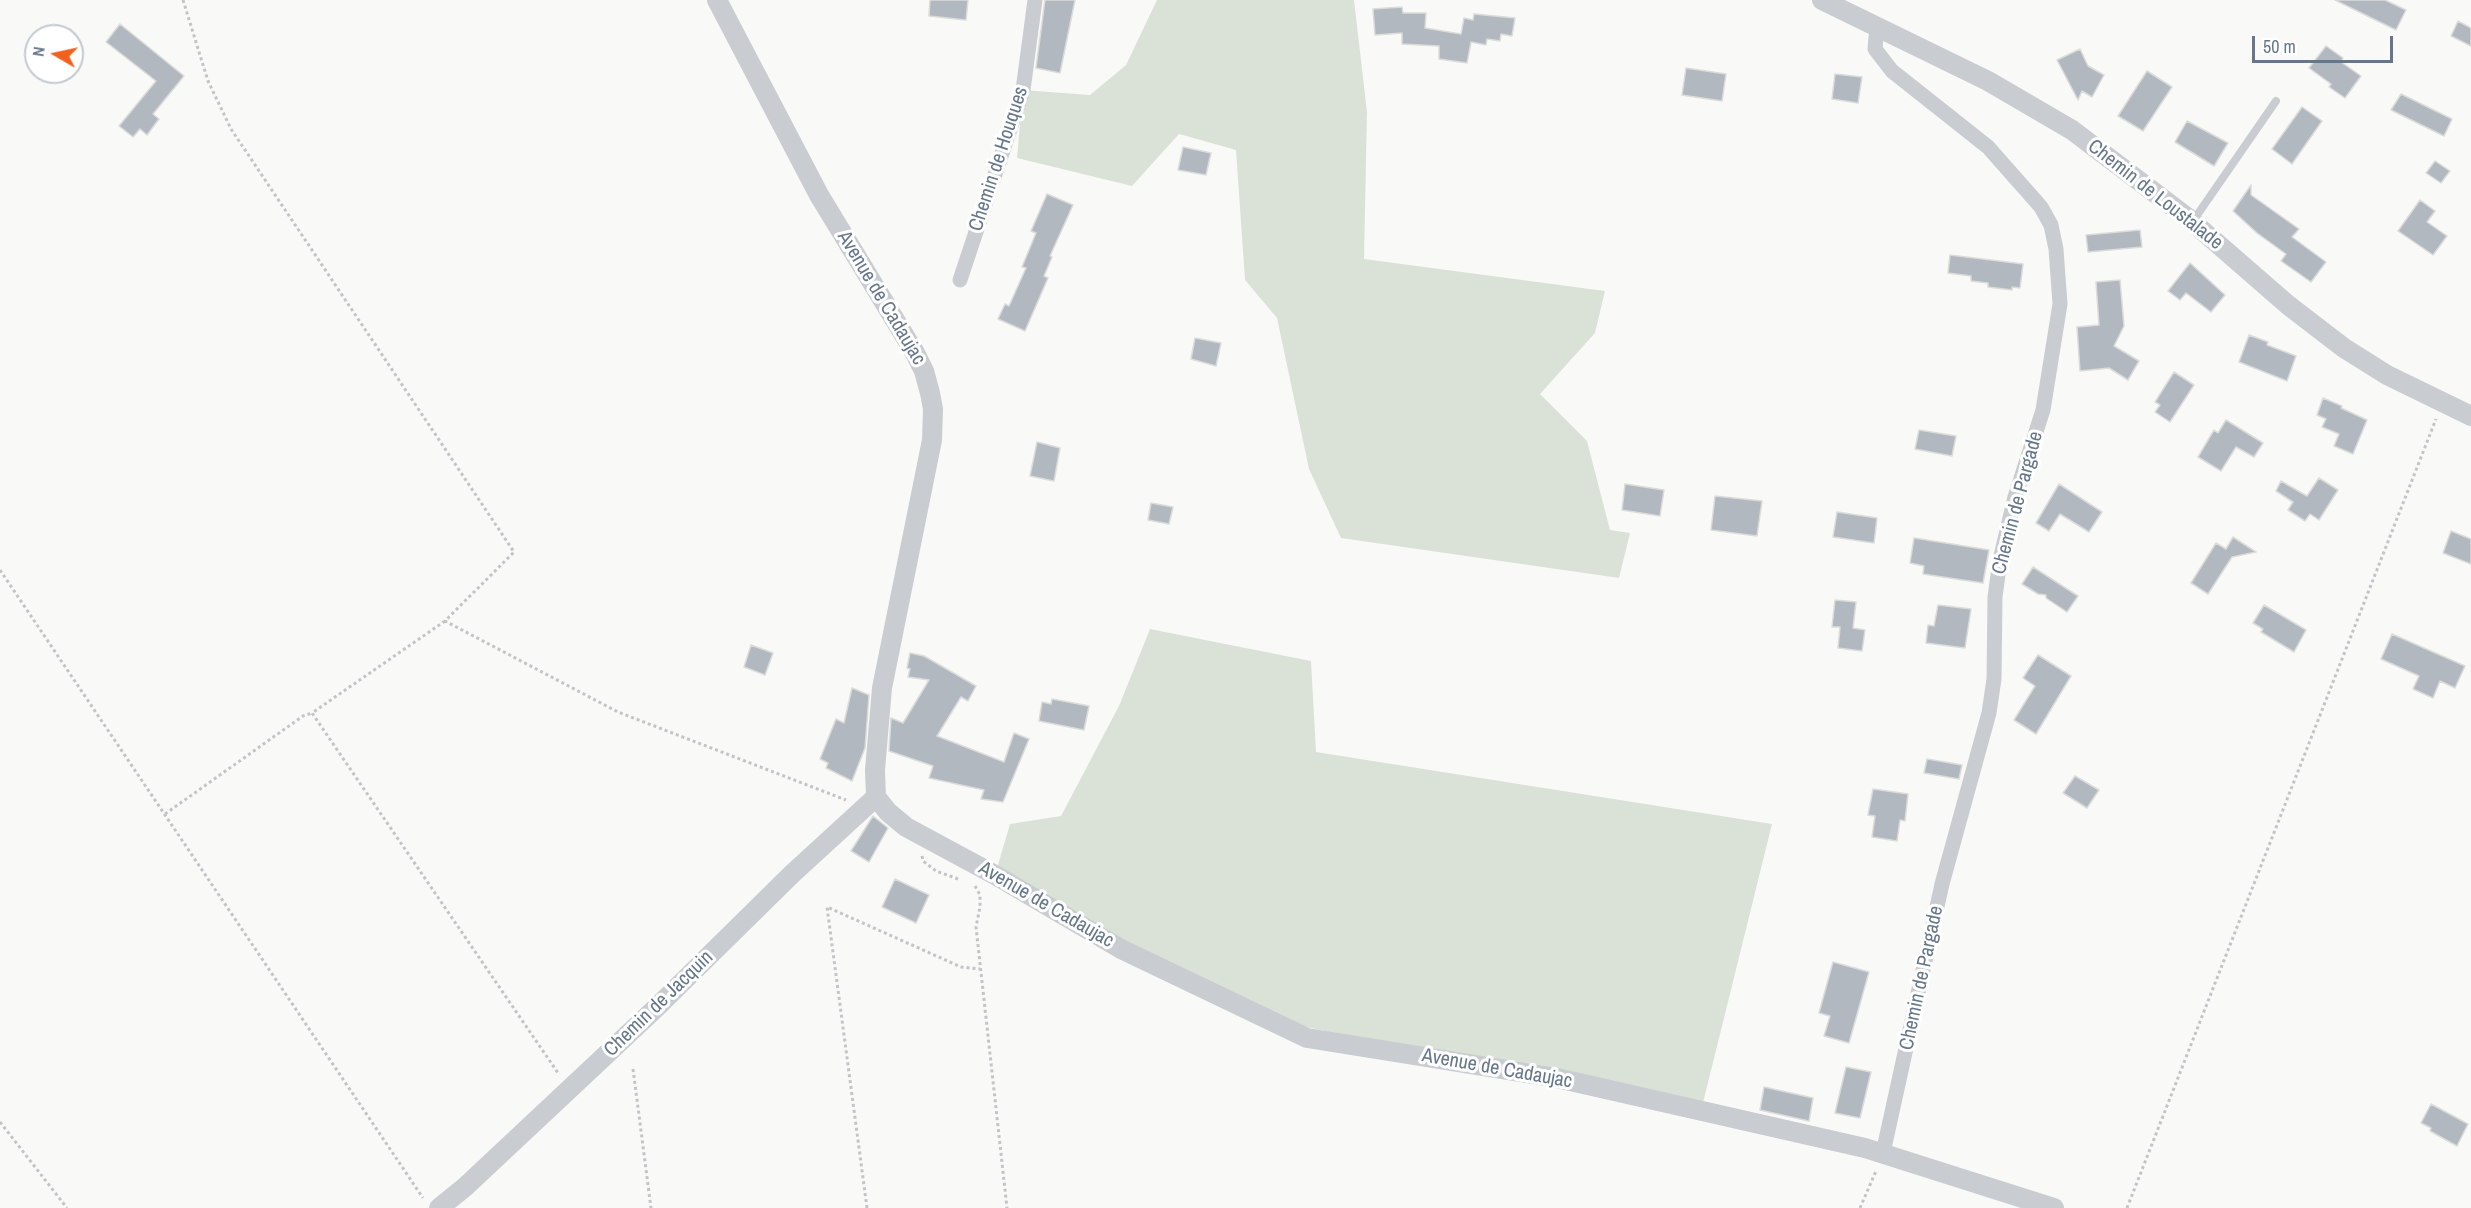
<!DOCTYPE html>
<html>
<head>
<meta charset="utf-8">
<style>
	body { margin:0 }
	#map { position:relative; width:2471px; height:1208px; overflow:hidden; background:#f9faf7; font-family:"Archivo Narrow",sans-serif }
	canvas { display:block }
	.north { position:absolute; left:24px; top:24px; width:60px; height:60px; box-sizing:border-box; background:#fff; border:2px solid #c2c9d1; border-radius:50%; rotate:279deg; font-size:16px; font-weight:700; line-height:24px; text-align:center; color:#66778b }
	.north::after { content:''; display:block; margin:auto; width:21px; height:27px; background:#f2601e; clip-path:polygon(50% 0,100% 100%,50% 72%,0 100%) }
	.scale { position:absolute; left:2252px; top:36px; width:141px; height:27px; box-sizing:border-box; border:3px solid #66778b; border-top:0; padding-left:8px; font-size:18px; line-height:21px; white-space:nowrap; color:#66778b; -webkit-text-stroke:4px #fff; paint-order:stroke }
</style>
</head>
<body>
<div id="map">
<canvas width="2471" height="1208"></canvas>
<div class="north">N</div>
<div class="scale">50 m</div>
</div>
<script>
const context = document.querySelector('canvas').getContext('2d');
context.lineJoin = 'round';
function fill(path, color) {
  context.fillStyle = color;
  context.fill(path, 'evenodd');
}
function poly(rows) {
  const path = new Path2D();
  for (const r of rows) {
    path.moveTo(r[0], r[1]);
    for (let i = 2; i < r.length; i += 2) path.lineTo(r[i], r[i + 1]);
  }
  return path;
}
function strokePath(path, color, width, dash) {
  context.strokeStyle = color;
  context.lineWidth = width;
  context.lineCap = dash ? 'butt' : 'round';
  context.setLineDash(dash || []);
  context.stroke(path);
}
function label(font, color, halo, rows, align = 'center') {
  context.font = font + ' "Archivo Narrow",sans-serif';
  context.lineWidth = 6;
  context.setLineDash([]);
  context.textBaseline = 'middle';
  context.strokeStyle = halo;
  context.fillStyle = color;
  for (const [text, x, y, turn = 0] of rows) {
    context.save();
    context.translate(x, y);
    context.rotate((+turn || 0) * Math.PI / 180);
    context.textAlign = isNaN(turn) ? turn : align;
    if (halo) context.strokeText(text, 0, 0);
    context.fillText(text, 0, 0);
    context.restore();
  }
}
const green = poly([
	[1157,0,1354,0,1367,112,1364,259,1605,291,1595,333,1540,394,1587,441,1610,530,1630,533,1619,578,1341,538,1309,469,1277,318,1245,280,1236,150,1179,134,1132,186,1017,158,1023,90,1090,95,1126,65],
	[1150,629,1311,661,1316,752,1772,824,1700,1115,1284,1022,995,875,1010,824,1061,816,1119,706]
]);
const building = poly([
	[930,0,968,0,966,20,929,16,930,0],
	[1045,0,1075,0,1060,73,1036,68,1045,0],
	[2335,0,2385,0,2406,10,2396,30,2335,0],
	[1402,7,1403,13,1426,13,1425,28,1461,34,1464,18,1473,20,1474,14,1515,18,1512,36,1501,34,1500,41,1487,39,1486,45,1471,42,1467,63,1439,59,1439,46,1402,44,1402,33,1375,35,1373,9,1402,7],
	[2458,21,2471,28,2471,46,2451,36,2458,21],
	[120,24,184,76,153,114,159,119,147,135,140,129,133,137,119,126,156,81,106,42,120,24],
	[2326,46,2343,58,2341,62,2361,76,2345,98,2329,87,2331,84,2309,68,2326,46],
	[2080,49,2088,66,2104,75,2092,97,2082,91,2078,100,2057,60,2080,49],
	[1686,68,1726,74,1722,101,1682,95,1686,68],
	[2147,71,2172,87,2143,131,2118,116,2147,71],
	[1835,74,1862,77,1858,103,1832,99,1835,74],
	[2401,94,2452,119,2444,136,2391,110,2401,94],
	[2302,107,2322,121,2292,164,2272,149,2302,107],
	[2187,121,2228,143,2214,166,2175,142,2187,121],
	[1183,147,1211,153,1206,175,1178,170,1183,147],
	[2435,161,2450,171,2441,183,2426,173,2435,161],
	[2251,185,2251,195,2299,229,2292,237,2326,262,2311,282,2281,261,2286,254,2257,233,2233,211,2251,185],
	[1047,194,1073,205,1050,256,1052,257,1044,276,1048,278,1025,331,998,319,1005,304,1009,306,1026,268,1022,267,1036,233,1031,231,1047,194],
	[2420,200,2435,211,2427,222,2447,236,2433,255,2398,231,2420,200],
	[2140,230,2142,247,2088,252,2086,235,2140,230],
	[1950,255,2023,264,2020,288,2012,287,2012,290,1988,287,1988,283,1971,281,1971,276,1948,273,1950,255],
	[2190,263,2225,295,2211,312,2186,293,2180,300,2168,291,2190,263],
	[2120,280,2124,326,2114,346,2139,361,2128,380,2109,368,2080,371,2077,327,2099,325,2096,282,2120,280],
	[2249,335,2268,342,2267,345,2296,356,2287,381,2239,362,2249,335],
	[1195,338,1221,343,1216,366,1191,359,1195,338],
	[2174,372,2194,385,2170,422,2155,412,2160,405,2155,402,2174,372],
	[2323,398,2342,406,2341,408,2367,420,2353,454,2334,446,2339,434,2322,427,2326,419,2317,415,2323,398],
	[2226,420,2263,443,2254,457,2236,447,2221,471,2198,457,2214,430,2218,433,2226,420],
	[1919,430,1956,436,1952,456,1915,449,1919,430],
	[1037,442,1060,448,1054,481,1030,476,1037,442],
	[2319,478,2338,490,2319,520,2310,514,2305,521,2288,510,2293,502,2276,491,2281,481,2307,496,2319,478],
	[1625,484,1664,490,1660,516,1622,510,1625,484],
	[2059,484,2102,512,2089,532,2060,514,2049,531,2036,523,2059,484],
	[1715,496,1762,501,1757,536,1711,530,1715,496],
	[1151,503,1173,507,1169,524,1148,520,1151,503],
	[1837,512,1877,518,1874,543,1833,537,1837,512],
	[2451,531,2471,539,2471,564,2443,553,2451,531],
	[2233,537,2256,552,2232,557,2208,594,2191,583,2216,543,2226,549,2233,537],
	[1914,538,1989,550,1983,583,1923,574,1924,566,1910,563,1914,538],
	[2033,567,2078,596,2067,612,2046,598,2046,595,2038,594,2022,584,2033,567],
	[1835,600,1856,602,1853,628,1865,630,1862,651,1838,648,1840,627,1832,627,1835,600],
	[1938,605,1971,609,1965,648,1926,643,1928,625,1934,626,1938,605],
	[2264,605,2306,630,2294,652,2261,632,2263,629,2253,623,2264,605],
	[2392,634,2465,666,2455,688,2440,681,2433,698,2413,689,2419,676,2381,659,2392,634],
	[751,645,773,653,765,675,744,667,751,645],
	[910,653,924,656,976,686,968,701,961,697,937,736,1004,762,1014,733,1029,739,1003,802,981,799,984,790,929,778,933,766,889,751,891,718,903,723,929,680,908,677,910,669,907,668,910,653],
	[2038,655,2071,676,2036,734,2014,720,2035,686,2023,678,2038,655],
	[852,688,869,695,865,748,852,781,826,768,828,763,820,759,836,719,844,723,852,688],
	[1052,699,1089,706,1084,730,1039,721,1042,702,1051,704,1052,699],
	[1927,759,1962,765,1959,779,1924,773,1927,759],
	[2075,776,2099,790,2087,808,2063,793,2075,776],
	[1873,789,1908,794,1905,821,1900,820,1897,841,1872,837,1875,816,1868,815,1873,789],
	[873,816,888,828,869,862,851,851,873,816],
	[895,879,929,895,916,923,882,907,895,879],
	[1833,962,1869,972,1849,1043,1824,1036,1830,1016,1819,1013,1833,962],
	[1846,1067,1871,1072,1860,1118,1835,1113,1846,1067],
	[1764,1087,1813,1098,1809,1121,1760,1110,1764,1087],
	[2431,1104,2468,1124,2457,1146,2430,1131,2431,1128,2421,1123,2431,1104]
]);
const path = poly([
	[183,0,208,81,231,129,514,552,445,621,618,712,846,800],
	[0,570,423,1198],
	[445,621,312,713,558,1073],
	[165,814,303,716,312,713],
	[922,856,923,861,936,871,958,879],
	[975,886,980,895,980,907,976,927,1007,1208],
	[633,1069,651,1208],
	[0,1122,67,1208],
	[867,1208,827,907,961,967,980,969],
	[1860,1208,1876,1171],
	[2127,1208,2436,419]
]);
const service = poly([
	[2193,221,2276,101]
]);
const minor = poly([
	[1880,28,1876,37,1875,49,1892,71,1988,147,2041,207,2051,225,2056,249,2060,304,2043,410,2015,497,2000,560,1995,597,1994,679,1989,713,1942,884,1883,1153],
	[960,280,1023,90,1035,0]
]);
const tertiary = poly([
	[717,0,819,195,915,353,924,371,930,393,933,409,932,440,882,688,875,770,876,797,888,812,906,827,995,875,1121,949,1307,1038,1557,1078,1865,1148,2054,1208],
	[1822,0,1988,81,2072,130,2188,218,2288,305,2344,348,2387,375,2471,416],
	[439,1208,465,1187,657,1007,792,874,876,797]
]);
const streetNames = [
	["Chemin de Houques",999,159,-72],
	["Chemin de Loustalade",2155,195,38],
	["Avenue de Cadaujac",881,298,59],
	["Chemin de Pargade",2018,503,-75],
	["Avenue de Cadaujac",1046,905,30],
	["Chemin de Pargade",1922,978,-78],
	["Chemin de Jacquin",659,1004,-44],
	["Avenue de Cadaujac",1497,1069,10]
];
fill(green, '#dae2d8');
fill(building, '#b1b8c0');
strokePath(building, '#dbdbd9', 1.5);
strokePath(path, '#c2c4c7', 3, [3, 3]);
strokePath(service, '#c9cdd1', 8);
strokePath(minor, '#c9cdd1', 15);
strokePath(tertiary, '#c9cdd1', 20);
label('20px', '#66778b', '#fff', streetNames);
</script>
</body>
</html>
